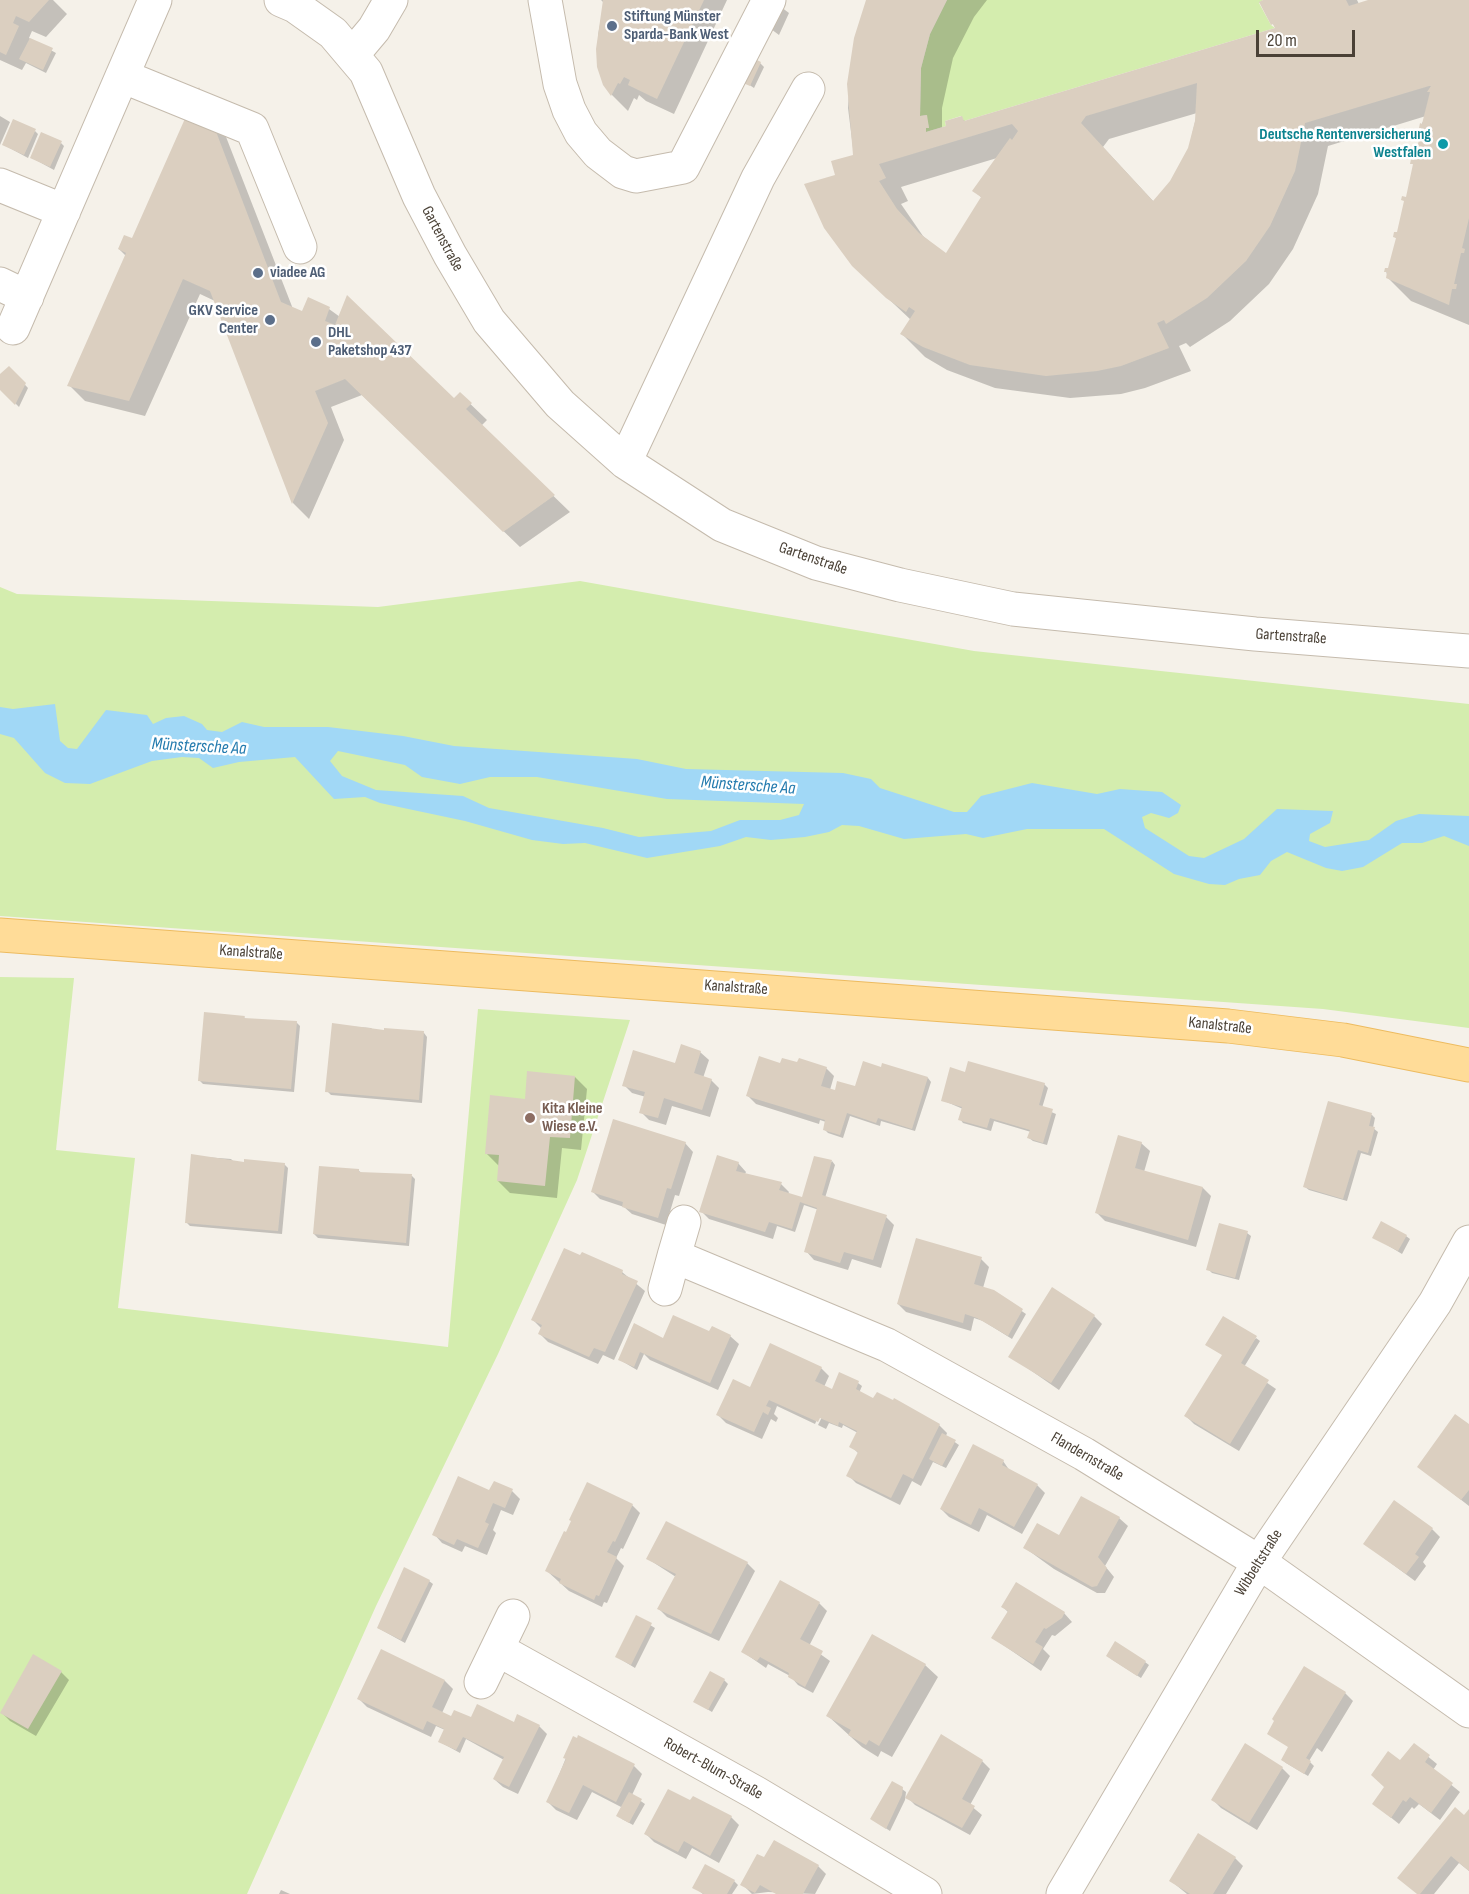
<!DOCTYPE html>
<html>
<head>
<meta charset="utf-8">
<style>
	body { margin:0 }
	#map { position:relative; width:1469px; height:1894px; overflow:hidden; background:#f5f1e9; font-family:"Sofia Sans Condensed",sans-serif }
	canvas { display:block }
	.scale { position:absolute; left:1256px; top:30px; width:99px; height:27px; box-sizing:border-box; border:3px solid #4a4136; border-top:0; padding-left:8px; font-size:18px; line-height:21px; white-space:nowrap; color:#4a4136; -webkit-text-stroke:4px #fff; paint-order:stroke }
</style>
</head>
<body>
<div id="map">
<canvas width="1469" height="1894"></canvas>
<div class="scale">20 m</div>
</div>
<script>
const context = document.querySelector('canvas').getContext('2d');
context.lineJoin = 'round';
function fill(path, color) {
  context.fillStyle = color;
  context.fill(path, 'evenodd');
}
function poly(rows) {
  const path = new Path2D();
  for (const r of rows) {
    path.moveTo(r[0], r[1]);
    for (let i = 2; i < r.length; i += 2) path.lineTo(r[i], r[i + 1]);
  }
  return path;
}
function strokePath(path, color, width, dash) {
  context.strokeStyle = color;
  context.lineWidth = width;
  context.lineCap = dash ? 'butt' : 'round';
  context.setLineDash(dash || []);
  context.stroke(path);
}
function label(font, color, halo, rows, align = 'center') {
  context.font = font + ' "Sofia Sans Condensed",sans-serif';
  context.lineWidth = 5;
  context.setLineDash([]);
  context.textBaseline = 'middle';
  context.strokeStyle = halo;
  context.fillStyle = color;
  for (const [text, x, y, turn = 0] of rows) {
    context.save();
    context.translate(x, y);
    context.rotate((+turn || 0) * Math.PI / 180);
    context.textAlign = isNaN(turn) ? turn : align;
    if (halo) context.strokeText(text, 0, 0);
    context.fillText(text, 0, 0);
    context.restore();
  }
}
const green = poly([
	[947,0,1263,0,1259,3,1271,25,1275,28,964,121,961,116,945,121,946,126,926,132,926,128,929,128,926,115,920,116,921,68,930,34],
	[580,581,974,651,1469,704,1469,1028,1323,1009,0,916,0,587,17,594,378,607],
	[0,977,74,978,56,1150,135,1158,118,1308,448,1347,478,1009,630,1020,577,1180,498,1354,376,1606,247,1894,0,1894]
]);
const water = poly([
	[55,704,60,741,68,748,77,749,106,710,147,715,153,724,166,718,184,716,202,724,207,730,222,732,242,722,264,727,328,727,403,736,454,746,637,759,686,769,843,773,871,779,880,788,954,812,967,812,981,796,1032,783,1097,794,1120,789,1162,792,1181,805,1178,813,1169,818,1151,813,1142,817,1145,828,1189,856,1204,858,1244,839,1277,809,1333,811,1330,823,1310,834,1309,841,1325,847,1369,840,1396,821,1419,814,1469,816,1469,846,1444,836,1422,843,1402,843,1363,867,1342,871,1326,868,1287,852,1271,861,1260,875,1239,879,1225,885,1209,884,1174,874,1104,829,1027,829,983,838,966,834,904,839,859,826,842,825,829,832,805,837,771,840,746,837,720,846,647,858,585,843,563,844,532,840,465,821,380,803,365,797,334,799,295,757,239,762,213,768,199,758,182,757,152,761,90,784,65,783,45,773,14,738,0,734,0,707,13,709],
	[338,751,405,765,422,777,460,784,490,777,537,777,667,799,804,804,799,815,780,820,740,820,711,831,639,837,603,828,489,808,463,796,376,790,342,776,330,761]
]);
const shadow = poly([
	[0,0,53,0,67,14,46,37,32,31,29,38,56,53,46,73,26,63,22,70,0,60],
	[601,0,727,0,674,114,646,101,639,95,637,100,634,98,628,111,612,95,600,73,598,35,604,3],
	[869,0,987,0,974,17,953,58,942,108,942,129,961,118,966,122,1276,29,1261,3,1266,0,1357,0,1359,4,1374,0,1469,0,1469,325,1411,301,1388,278,1386,271,1389,270,1397,239,1394,236,1398,234,1414,166,1412,163,1415,162,1423,130,1420,127,1426,116,1328,146,1318,194,1293,249,1269,284,1230,321,1190,347,1186,343,1179,346,1191,371,1145,388,1121,394,1070,398,995,388,947,370,925,357,902,334,911,320,878,289,837,176,854,156,848,108,851,61],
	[1197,113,1189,148,1172,182,1154,202,1103,147,1109,139],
	[997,158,974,191,982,198,947,256,923,236,901,204,908,201,901,187],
	[781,7,789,13,779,35,771,29],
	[760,63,764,67,754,88,745,82],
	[214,106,293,309,303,313,308,299,329,309,455,400,460,394,487,420,481,426,570,512,520,547,362,395,331,407,344,440,309,519,293,503,215,301,200,294,145,416,85,401,69,385,126,256,119,249,133,240],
	[0,116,10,122,0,145],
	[35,131,38,134,28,158,4,145],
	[61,143,64,146,54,170,32,158],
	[9,368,28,388,19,407,0,388,0,376],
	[244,1017,247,1020,296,1022,300,1026,294,1092,203,1084,199,1080],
	[333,1025,371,1028,374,1031,424,1033,427,1037,422,1103,331,1095,327,1091],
	[700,1052,709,1060,703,1078,711,1080,719,1088,710,1117,672,1106,666,1125,649,1120,641,1112,646,1097,632,1093,624,1085],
	[781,1065,826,1068,834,1076,830,1090,836,1092,928,1078,931,1082,915,1131,881,1121,880,1126,850,1116,843,1138,828,1133,824,1129,826,1122,820,1120,819,1124,756,1104,748,1096],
	[966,1073,1044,1084,1048,1088,1042,1108,1056,1114,1047,1145,1033,1141,1029,1138,1031,1132,994,1121,991,1131,963,1123,960,1119,963,1109,942,1100],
	[575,1077,587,1089,581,1150,562,1148,557,1198,510,1193,498,1181,499,1166,486,1153,526,1100],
	[1329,1102,1372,1115,1375,1118,1373,1128,1378,1132,1371,1156,1361,1153,1347,1201,1309,1190,1305,1187],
	[685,1143,693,1152,679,1196,675,1195,666,1225,632,1214,624,1207,600,1199,592,1191],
	[1141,1143,1150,1151,1144,1172,1203,1188,1211,1196,1196,1247,1105,1221,1097,1213],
	[193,1156,231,1159,234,1162,284,1164,288,1168,282,1234,190,1226,187,1223],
	[832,1161,835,1165,825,1198,886,1217,894,1225,881,1268,852,1259,848,1270,814,1260,806,1251,819,1210,804,1205,795,1232,777,1226,773,1239,709,1219,701,1211,738,1163,746,1172,745,1174,781,1184,789,1192,788,1194,802,1199],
	[359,1171,362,1173,412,1176,415,1179,409,1246,318,1238,314,1234],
	[1247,1233,1251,1236,1239,1280,1212,1273,1208,1269],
	[1406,1236,1410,1239,1402,1254,1374,1237],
	[981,1259,989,1267,983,1288,994,1292,1026,1314,1012,1339,983,1321,974,1318,971,1331,906,1312,898,1304],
	[622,1272,645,1291,614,1360,603,1355,598,1364,548,1342,540,1334,541,1328,533,1320],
	[1094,1316,1102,1324,1059,1390,1010,1356],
	[710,1333,730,1336,739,1344,718,1390,650,1360,644,1354,637,1370,620,1360,663,1340],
	[1256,1338,1260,1341,1244,1367,1276,1389,1239,1451,1194,1424,1186,1416],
	[821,1368,829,1376,824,1387,833,1391,858,1383,862,1386,859,1393,939,1425,947,1433,946,1436,959,1445,946,1468,933,1462,921,1486,912,1481,900,1505,856,1483,848,1475,859,1454,851,1446,858,1433,843,1425,842,1428,829,1423,826,1429,818,1425,822,1417,819,1415,815,1424,777,1406,774,1414,778,1418,776,1422,771,1419,762,1439,726,1423,718,1415,750,1388],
	[1469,1425,1469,1506,1419,1467],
	[1003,1461,1010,1471,1037,1485,1045,1493,1022,1534,987,1515,979,1532,949,1517,941,1509],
	[512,1491,520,1499,513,1515,501,1510,493,1530,496,1533,487,1555,465,1546,462,1552,442,1543,434,1534,490,1492],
	[1081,1498,1119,1518,1128,1526,1105,1566,1114,1577,1105,1593,1097,1593,1054,1569,1025,1548,1059,1537],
	[632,1505,640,1513,623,1549,621,1548,616,1558,624,1566,607,1603,604,1602,602,1607,569,1591,547,1571,573,1522],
	[1432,1529,1440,1537,1423,1562,1426,1566,1415,1581,1365,1544],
	[648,1559,747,1563,755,1571,719,1641,667,1617,659,1609,676,1577],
	[429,1581,433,1584,405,1643,378,1628],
	[819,1603,827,1611,809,1646,830,1661,813,1693,798,1685,790,1676,768,1664,766,1668,743,1652],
	[1003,1607,1064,1613,1072,1622,1055,1636,1052,1635,1043,1649,1050,1656,1041,1671,993,1638,1009,1613],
	[637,1617,655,1628,635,1668,617,1657],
	[382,1651,445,1681,453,1689,442,1713,451,1718,539,1726,547,1734,518,1794,503,1787,494,1779,504,1760,466,1739,460,1753,440,1742,445,1730,436,1726,431,1737,367,1707,359,1699],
	[1111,1659,1145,1662,1149,1665,1141,1678],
	[925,1665,938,1677,892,1757,881,1751,878,1757,862,1747,828,1716],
	[61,1672,69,1680,36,1736,10,1721,2,1713],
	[724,1680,728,1684,712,1712,695,1702],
	[1345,1693,1353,1701,1322,1752,1317,1748,1309,1761,1314,1766,1308,1776,1286,1763,1283,1760,1290,1748,1276,1721],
	[579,1737,634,1766,642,1774,632,1795,645,1804,633,1825,622,1819,623,1808,592,1792,577,1820,556,1810,548,1802,574,1738,577,1740],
	[1414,1745,1437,1764,1433,1770,1460,1792,1440,1820,1419,1804,1414,1809,1412,1807,1399,1824,1374,1804],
	[982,1761,990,1769,970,1805,982,1815,970,1835,915,1805,907,1797],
	[1282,1768,1290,1776,1257,1830,1221,1808,1213,1800],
	[902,1789,906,1792,905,1800,890,1831,872,1819],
	[691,1802,731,1817,739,1825,719,1863,692,1848,686,1859,654,1842,646,1834],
	[1469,1811,1469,1871,1459,1863,1434,1894,1417,1894],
	[1235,1858,1243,1866,1226,1894,1187,1894,1171,1881],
	[765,1859,818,1866,826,1874,815,1894,768,1892,752,1894,742,1884],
	[734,1881,738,1885,732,1894,703,1894,694,1887],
	[281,1890,290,1894,279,1894]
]);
const building = poly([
	[0,0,49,0,29,22,16,16,13,23,19,26,6,55,0,52],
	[603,0,704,0,657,99,628,85,630,80,624,77,620,84,618,83,611,96,603,85,597,67,596,49],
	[866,0,947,0,930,34,921,68,920,116,927,115,929,128,926,128,926,132,946,126,945,121,962,116,964,121,1275,28,1273,24,1271,25,1259,2,1263,0,1346,0,1349,6,1368,0,1469,0,1469,218,1462,248,1465,249,1464,253,1461,253,1454,284,1457,284,1456,289,1452,289,1449,305,1386,278,1387,272,1384,272,1385,268,1388,268,1396,238,1393,237,1394,232,1397,232,1404,201,1401,200,1402,196,1406,197,1413,164,1410,164,1411,159,1414,160,1422,128,1419,128,1420,123,1422,124,1430,92,1427,92,1431,86,1429,86,1305,123,1295,171,1270,226,1246,261,1207,298,1166,324,1164,320,1157,323,1169,348,1121,366,1097,371,1046,376,970,365,923,347,900,334,915,311,909,307,906,312,886,298,852,266,824,228,804,184,835,175,831,161,853,155,847,84,854,38],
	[1197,83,1195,121,1188,148,1170,181,1153,201,1081,123,1086,116],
	[1012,124,1018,131,1012,140,1010,138,972,191,981,197,946,253,919,233,897,209,879,181,886,178,879,164],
	[30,38,53,48,43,70,19,59],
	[755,59,761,62,750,86,743,83],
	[199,87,281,302,302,311,308,297,330,307,325,321,335,325,347,295,454,398,460,392,472,403,466,409,555,495,503,532,345,379,315,391,328,423,292,504,210,291,183,279,129,401,67,386,126,253,118,249,124,235,132,238],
	[13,119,36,129,24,155,2,145],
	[41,132,62,141,50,167,30,158],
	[9,366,26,383,15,405,0,390,0,374],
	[204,1012,245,1016,244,1018,297,1021,291,1089,198,1081],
	[332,1023,384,1030,384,1028,424,1031,419,1100,325,1092],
	[681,1044,701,1051,694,1073,712,1079,702,1110,664,1098,658,1118,639,1113,645,1092,622,1086,633,1050,675,1063],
	[759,1056,780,1063,782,1058,797,1062,799,1058,827,1067,821,1086,835,1090,837,1081,855,1086,863,1061,881,1067,882,1063,928,1077,912,1129,878,1118,876,1123,847,1113,840,1135,823,1130,825,1120,746,1096],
	[968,1061,1045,1083,1039,1105,1053,1109,1043,1143,1027,1138,1030,1130,990,1118,987,1128,958,1120,962,1107,941,1101,950,1067,965,1072],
	[527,1071,575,1076,570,1138,550,1137,545,1186,497,1181,499,1155,485,1154,490,1095,525,1099],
	[1328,1101,1372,1113,1369,1126,1375,1127,1368,1153,1358,1150,1343,1199,1303,1187],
	[613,1119,686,1142,671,1189,667,1188,658,1218,622,1207,623,1202,591,1192],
	[1118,1135,1142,1142,1135,1168,1203,1187,1188,1240,1095,1213],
	[191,1154,244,1162,244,1159,285,1163,278,1231,185,1223],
	[717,1155,739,1162,736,1171,782,1182,779,1190,802,1197,814,1156,832,1160,822,1195,887,1215,873,1260,844,1252,840,1263,804,1252,817,1208,800,1202,792,1229,769,1222,765,1232,699,1212],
	[319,1166,359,1169,359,1172,412,1174,406,1243,313,1234],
	[1381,1221,1407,1235,1398,1251,1372,1238],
	[1219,1223,1248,1231,1235,1278,1206,1270],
	[916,1238,982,1257,974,1284,994,1290,1023,1309,1008,1336,977,1318,965,1314,963,1323,897,1304],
	[564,1248,580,1255,582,1252,623,1270,622,1274,638,1281,605,1352,594,1348,589,1357,538,1334,542,1325,531,1320],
	[1052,1287,1095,1315,1051,1383,1008,1357],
	[673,1315,709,1331,712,1326,731,1335,710,1383,640,1352,634,1367,618,1360,634,1323,663,1338],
	[1223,1316,1257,1336,1241,1363,1269,1380,1230,1444,1184,1416,1222,1355,1205,1345],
	[770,1343,822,1367,815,1381,832,1389,839,1372,859,1381,856,1389,873,1398,877,1392,893,1400,894,1398,940,1424,913,1479,903,1474,891,1498,846,1476,858,1452,849,1447,857,1431,839,1422,838,1426,820,1418,818,1422,769,1400,766,1406,771,1408,768,1415,763,1412,754,1432,716,1415,733,1379,750,1387],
	[1455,1414,1469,1424,1469,1490,1461,1500,1417,1467],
	[942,1433,956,1440,942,1466,929,1459],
	[973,1444,1004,1460,1002,1465,1038,1484,1014,1527,979,1508,971,1525,940,1509],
	[458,1476,489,1490,494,1481,513,1489,505,1508,493,1503,485,1522,489,1524,478,1548,457,1539,454,1545,432,1535],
	[587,1482,633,1504,615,1542,613,1541,607,1552,617,1557,599,1596,596,1595,594,1600,559,1583,561,1579,545,1571,564,1531,566,1532,571,1521,569,1520],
	[1081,1496,1120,1517,1098,1557,1107,1568,1097,1586,1092,1587,1023,1548,1037,1523,1059,1535],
	[1394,1500,1433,1528,1415,1554,1419,1557,1406,1574,1363,1544],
	[666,1521,748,1562,711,1634,657,1609,676,1574,646,1559],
	[404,1567,430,1580,401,1640,377,1628],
	[780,1580,820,1602,800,1639,823,1651,805,1687,788,1677,789,1673,760,1657,757,1661,741,1652],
	[1016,1582,1065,1612,1062,1618,1046,1629,1044,1628,1035,1642,1043,1647,1033,1664,991,1638,1008,1611,1001,1607],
	[636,1615,652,1623,631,1665,615,1657],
	[872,1634,926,1664,879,1746,869,1740,866,1745,848,1735,851,1730,826,1716],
	[1115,1641,1146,1661,1137,1676,1106,1656],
	[381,1649,445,1680,432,1707,451,1716,454,1710,471,1717,477,1704,514,1722,517,1714,540,1725,509,1787,493,1779,504,1757,463,1737,456,1750,438,1742,444,1729,427,1721,423,1730,357,1699],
	[33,1654,62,1671,28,1729,0,1713],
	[1304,1666,1346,1692,1306,1758,1311,1761,1304,1774,1281,1760,1288,1747,1267,1734,1274,1721,1272,1719],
	[710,1671,725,1679,708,1710,693,1702],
	[941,1734,983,1760,962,1799,975,1806,962,1828,905,1798],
	[578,1735,635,1764,616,1802,583,1785,569,1813,546,1802,566,1759,563,1758,573,1736,577,1738],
	[1245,1743,1283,1767,1249,1823,1211,1800],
	[1414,1743,1430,1755,1425,1762,1453,1783,1431,1813,1410,1797,1406,1802,1403,1800,1391,1818,1372,1804,1384,1787,1371,1775,1388,1751,1400,1760],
	[892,1781,903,1787,902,1795,886,1829,870,1819],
	[668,1789,690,1800,693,1796,732,1816,710,1856,684,1841,678,1852,644,1834],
	[629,1792,642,1799,629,1823,616,1816],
	[1455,1807,1464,1815,1469,1809,1469,1871,1451,1856,1420,1894,1417,1894,1397,1878],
	[1198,1833,1236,1857,1213,1894,1190,1894,1169,1881],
	[774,1840,819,1865,803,1894,776,1894,760,1885,755,1893,740,1885,757,1854,764,1857],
	[705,1864,735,1880,727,1894,704,1894,692,1888]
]);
const minor = poly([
	[281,0,295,6,333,33,366,72,419,196,450,255,489,321,560,404,625,462,722,525,816,563,900,585,1013,609,1255,634,1469,651],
	[545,0,560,84,569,110,581,133,598,153,623,172,636,176,683,167,769,0],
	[353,54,374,29,391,0],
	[122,76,252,129,300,247],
	[0,185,64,211],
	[0,284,27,297],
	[13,328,155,0],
	[625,462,758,178,808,89],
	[684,1222,674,1256,887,1345,1084,1454,1259,1562,1469,1711],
	[665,1289,674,1256],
	[513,1616,497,1649,756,1793,925,1894],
	[481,1682,497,1649],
	[1063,1894,1259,1562,1435,1303,1469,1242]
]);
const major = poly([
	[0,935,1228,1026,1343,1040,1469,1065]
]);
const markers = [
	[612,26,6,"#5c6f8a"],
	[1443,144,6,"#0f9aa8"],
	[258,273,6,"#5c6f8a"],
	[270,320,6,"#5c6f8a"],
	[316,342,6,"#5c6f8a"],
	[530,1118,6,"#8d6e63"]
];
const serviceNames = [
	["Stiftung Münster",624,17],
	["Sparda-Bank West",624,35],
	["viadee AG",270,273],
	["GKV Service",258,311,"right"],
	["Center",258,329,"right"],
	["DHL",328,333],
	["Paketshop 437",328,351]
];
const cultureNames = [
	["Deutsche Rentenversicherung",1431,135],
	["Westfalen",1431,153]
];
const streetNames = [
	["Gartenstraße",442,239,62],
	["Gartenstraße",813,559,19],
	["Gartenstraße",1291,637,4],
	["Kanalstraße",251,953,4],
	["Kanalstraße",736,988,4],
	["Kanalstraße",1220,1026,6],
	["Flandernstraße",1087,1457,30],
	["Wibbeltstraße",1259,1563,-58],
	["Robert-Blum-Straße",713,1769,29]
];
const educationNames = [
	["Kita Kleine",542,1109],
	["Wiese e.V.",542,1127]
];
const waterNames = [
	["Münstersche Aa",199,747,3],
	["Münstersche Aa",748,786,4]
];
fill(green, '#d4edae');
fill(water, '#a1d8f6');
fill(shadow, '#0003');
fill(building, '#dbcfc0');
strokePath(minor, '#c5bbad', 35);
strokePath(major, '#edbb5f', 35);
strokePath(minor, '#fff', 33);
strokePath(major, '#ffdc98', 33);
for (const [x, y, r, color] of markers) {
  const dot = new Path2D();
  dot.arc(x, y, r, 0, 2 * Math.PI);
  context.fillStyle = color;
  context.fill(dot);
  strokePath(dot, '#fff', 2);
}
label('bold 16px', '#4e5e75', '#fff', serviceNames, 'left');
label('bold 16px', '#0d838f', '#fff', cultureNames, 'right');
label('16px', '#4a4136', '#fff', streetNames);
label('bold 16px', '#785e54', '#fff', educationNames, 'left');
label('italic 18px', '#247bae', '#fff', waterNames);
</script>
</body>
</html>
